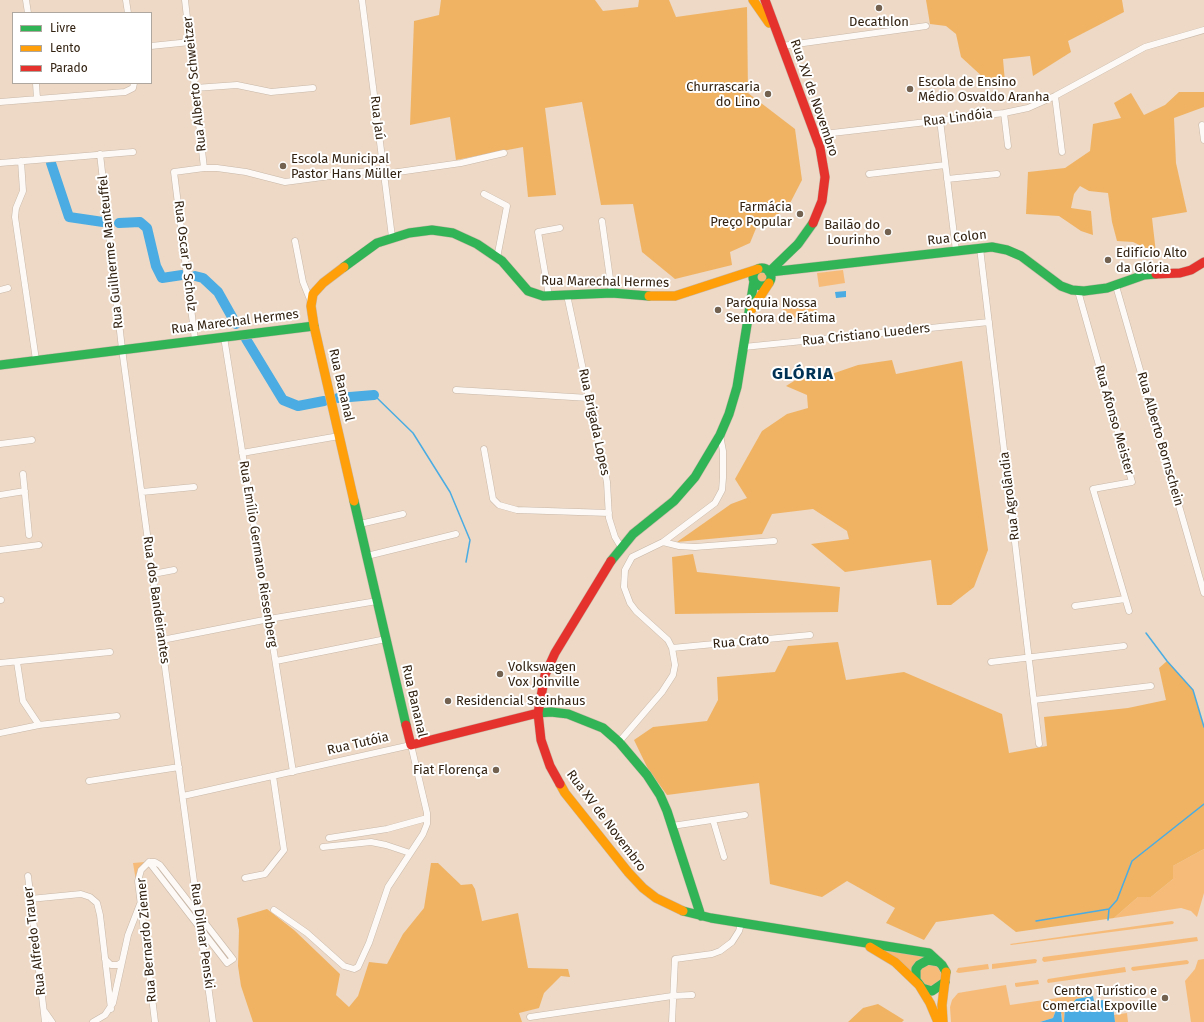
<!DOCTYPE html>
<html>
<head>
<meta charset="utf-8">
<style>
	body { margin:0 }
	#map { position:relative; width:1204px; height:1022px; overflow:hidden; background:#edd9c6; font-family:"Fira Sans",sans-serif }
	canvas { display:block }
	.legend { position:absolute; left:12px; top:12px; width:140px; height:72px; box-sizing:border-box; background:#fff; border:1px solid #ada7a0; margin:0; padding:5px 7px; list-style:none; font-size:12px; color:#322211 }
	.legend li { display:flex; align-items:center; gap:8px; height:20px }
	.legend b { width:20px; border:1px solid #ada7a0 }
</style>
</head>
<body>
<div id="map">
<canvas width="1204" height="1022"></canvas>
<ul class="legend">
<li><b style="height:5px;background:#30b455"></b>Livre</li>
<li><b style="height:5px;background:#ff9f0a"></b>Lento</li>
<li><b style="height:5px;background:#e5322d"></b>Parado</li>
</ul>
</div>
<script>
const context = document.querySelector('canvas').getContext('2d');
context.lineJoin = 'round';
function fill(path, color) {
  context.fillStyle = color;
  context.fill(path, 'evenodd');
}
function poly(rows) {
  const path = new Path2D();
  for (const r of rows) {
    if (r.length === 3) {
      path.moveTo(r[0] + r[2], r[1]);
      path.arc(r[0], r[1], r[2], 0, 2 * Math.PI);
      continue;
    }
    path.moveTo(r[0], r[1]);
    for (let i = 2; i < r.length; i += 2) path.lineTo(r[i], r[i + 1]);
  }
  return path;
}
function strokePath(path, color, width, dash) {
  context.strokeStyle = color;
  context.lineWidth = width;
  context.lineCap = dash ? 'butt' : 'round';
  context.setLineDash(dash || []);
  context.stroke(path);
}
function label(font, color, halo, rows, align = 'center') {
  context.font = font + ' "Fira Sans",sans-serif';
  context.lineWidth = 4;
  context.setLineDash([]);
  context.textBaseline = 'middle';
  context.strokeStyle = halo;
  context.fillStyle = color;
  for (const [text, x, y, turn = 0] of rows) {
    context.save();
    context.translate(x, y);
    context.rotate((+turn || 0) * Math.PI / 180);
    context.textAlign = isNaN(turn) ? turn : align;
    if (halo) context.strokeText(text, 0, 0);
    context.fillText(text, 0, 0);
    context.restore();
  }
}
const green = poly([
	[843,270,845,283,819,287,817,273],
	[762,278,5],
	[816,305,818,315,784,319,783,309],
	[1204,849,1204,893,1197,917,1191,911,1181,908,1114,918,1138,897,1151,897,1173,879,1173,866],
	[145,862,138,869,136,881,133,863],
	[1172,921,1174,922,1173,924,1011,945,1010,944],
	[1197,937,1198,941,1044,962,1042,960,1043,957],
	[881,948,926,957,912,973],
	[1035,959,1037,960,1036,963,992,969,992,964],
	[1204,959,1204,1022,1191,1022,1185,981,1195,969,1198,960],
	[1187,960,1189,962,1188,964,1133,971,1131,969,1132,967],
	[936,964,943,977,932,988,921,983,919,971,924,965],
	[988,964,989,969,959,973,956,972,958,968],
	[1125,967,1126,972,1048,983,1047,981,1048,979],
	[1038,980,1039,984,1016,987,1015,985,1015,983],
	[1006,985,1010,1005,1091,993,1091,996,1076,999,1073,1003,1064,1007,1064,1022,1062,1022,1062,1014,1055,1012,1053,1018,1040,1022,951,1022,950,1007,952,1000,958,993],
	[1127,1013,1128,1022,1115,1022,1114,1015]
]);
const forest = poly([
	[441,0,595,0,603,11,638,7,639,0,669,0,676,17,747,7,748,93,795,129,802,180,787,209,757,226,750,243,730,252,732,265,675,279,642,252,633,204,601,205,582,102,545,108,556,195,528,197,523,147,456,160,450,117,410,125,414,21,439,15],
	[926,0,1122,0,1124,12,1068,41,1071,52,1033,76,1030,56,1003,59,1005,82,985,79,961,57,956,34,946,26,930,24],
	[1179,92,1204,92,1204,107,1174,118,1176,163,1187,212,1152,218,1156,253,1133,242,1117,241,1112,222,1108,193,1089,191,1080,186,1074,194,1071,208,1091,211,1093,235,1081,231,1059,216,1026,214,1028,172,1065,168,1090,151,1093,124,1121,118,1114,103,1131,93,1144,115,1165,105],
	[892,360,896,374,962,361,988,550,974,587,951,605,937,605,931,560,845,572,811,544,849,539,847,531,813,509,772,514,762,534,677,542,731,504,747,498,735,479,762,431,787,414,808,408,807,395,786,386,802,376,817,379,858,365],
	[693,554,697,572,840,587,838,612,675,614,672,557],
	[838,642,846,680,904,672,1002,714,1009,753,1047,746,1044,717,1128,708,1166,700,1159,668,1167,661,1193,690,1204,727,1204,849,1173,866,1173,879,1151,897,1138,897,1114,918,1016,932,993,914,936,922,924,940,886,923,895,908,847,881,822,897,770,884,759,783,667,795,648,769,634,740,653,727,707,721,718,700,717,677,775,672,788,646],
	[431,863,438,863,461,885,472,884,475,889,482,921,518,913,528,968,568,969,570,977,561,976,544,993,539,1008,519,1013,522,1022,253,1022,241,986,238,966,239,930,237,918,267,909,294,930,340,974,336,995,349,1007,358,996,369,962,387,964,403,934,424,908],
	[878,1004,904,1020,902,1022,848,1022,863,1008]
]);
const water = poly([
	[846,291,846,297,836,298,835,292],
	[1093,996,1094,1001,1104,1000,1106,1008,1113,1006,1115,1022,1064,1022,1065,1005,1073,1003,1076,999],
	[1056,1010,1061,1011,1062,1022,1040,1022,1053,1018]
]);
const stream = poly([
	[374,395,413,433,450,492,470,540,466,562],
	[1146,633,1167,661,1193,690,1204,727],
	[1108,920,1109,909,1117,900,1132,861,1204,804],
	[1036,921,1109,909]
]);
const river = poly([
	[51,163,69,217,103,222],
	[119,223,140,222,147,228,156,266,162,278,182,275],
	[195,276,203,278,218,292,236,324],
	[246,339,283,400,298,406,324,401],
	[338,398,374,395]
]);
const street = poly([
	[26,0,28,13],
	[126,0,128,13],
	[185,0,204,168],
	[362,0,392,237],
	[151,46,190,42],
	[782,46,926,26],
	[36,83,37,99],
	[195,88,237,85,271,92,313,88],
	[1055,96,1062,152],
	[0,102,125,92,133,88,134,83],
	[1004,113,1008,146],
	[940,120,956,251],
	[1202,125,1204,140],
	[815,135,1004,113,1028,108,1055,96,1145,47,1204,30],
	[100,154,122,349,213,1022],
	[21,161,23,191,16,208,15,217,36,360],
	[0,163,133,152],
	[384,174,461,163,504,153],
	[869,174,945,165],
	[947,179,997,174],
	[484,194,507,206,497,258],
	[602,221,612,293],
	[295,241,303,282,311,302],
	[980,248,1039,744],
	[1116,286,1204,593],
	[0,290,8,288],
	[1078,291,1132,482,1093,489,1129,611],
	[567,295,607,482,609,518,615,537,621,547],
	[549,296,538,232,560,228],
	[224,337,293,772],
	[195,340,174,172,204,168,217,168,246,172,285,182,383,169],
	[744,347,989,322],
	[456,390,589,398],
	[0,444,32,440],
	[484,449,493,499,499,505,517,510,609,513],
	[242,453,339,436],
	[23,474,29,535],
	[142,492,194,487],
	[0,495,25,491],
	[360,524,403,514],
	[663,542,679,546,695,547,774,541],
	[0,550,39,545],
	[367,556,456,534],
	[153,574,174,570],
	[0,600,1,600],
	[1075,606,1125,599],
	[162,640,269,619,377,601],
	[672,648,810,635],
	[276,661,386,639],
	[17,662,23,701,39,725],
	[991,662,1124,646],
	[0,663,110,652],
	[1034,700,1151,686],
	[0,733,39,725,117,716],
	[619,742,662,692,673,675,675,665,672,648,668,640,636,611,630,603,624,587,625,570,632,557,663,542,715,503,722,490,723,478,723,451,720,435],
	[89,781,179,767],
	[183,796,411,745,427,813,427,824,423,834,388,887,369,943,358,967,354,969,344,966,307,933,274,910],
	[713,820,724,857],
	[672,826,745,815],
	[329,838,387,829,427,818],
	[323,847,371,842,386,845,410,853],
	[149,862,155,862,160,865,233,959,227,963,149,862],
	[149,862,141,870,138,881,155,1022],
	[28,876,45,1022],
	[245,878,265,874,284,850,273,776],
	[30,899,81,894,90,897,97,903,100,915,111,1009],
	[105,959,111,965,118,965,122,962],
	[45,1012,52,1022],
	[530,1017,672,996,692,995],
	[93,1022,105,1015,113,1003,128,935,140,904],
	[672,1022,675,959,712,954,720,951,732,942,739,931,741,924]
]);
const fast = poly([
	[344,267,377,243,409,233,432,230,453,233,477,244,502,261,528,291,543,296,612,293,649,296],
	[762,277,9],
	[769,272,798,244,813,223],
	[770,272,992,247,1007,250,1021,256,1061,286,1072,290,1084,291,1107,288,1144,275,1156,274],
	[0,365,314,326],
	[354,501,406,725],
	[611,561,633,534,674,501,695,477,720,435,729,414,737,387,754,281],
	[538,713,551,712,568,714,603,728,619,742,647,775,660,795,667,811,701,916],
	[683,911,711,918,929,953,942,965,946,972],
	[939,962,928,960,919,965,916,969,916,980,922,988,932,991,945,982]
]);
const slow = poly([
	[753,0,769,23],
	[344,267,323,283,313,294,311,306,314,326,354,501],
	[649,296,675,296,758,269],
	[752,309,769,283],
	[560,784,565,793,628,872,643,888,656,898,683,911],
	[870,947,895,962,919,985,930,1003,938,1022],
	[943,1022,942,1005,946,972]
]);
const jam = poly([
	[765,0,820,148,825,177,822,201,813,223],
	[1156,274,1180,273,1191,270,1204,262],
	[406,725,411,745,538,713],
	[560,784,550,766,541,740,538,713,545,675,555,653,611,561]
]);
const markers = [
	[879,8,4,"#736250"],
	[910,89,4,"#736250"],
	[768,94,4,"#736250"],
	[283,166,4,"#736250"],
	[800,214,4,"#736250"],
	[888,232,4,"#736250"],
	[1108,260,4,"#736250"],
	[718,310,4,"#736250"],
	[500,674,4,"#736250"],
	[448,701,4,"#736250"],
	[496,770,4,"#736250"],
	[1165,998,4,"#736250"]
];
const poiNames = [
	["Decathlon",879,22,"center"],
	["Escola de Ensino",918,82],
	["Médio Osvaldo Aranha",918,97],
	["Churrascaria",760,87,"right"],
	["do Lino",760,102,"right"],
	["Escola Municipal",291,159],
	["Pastor Hans Müller",291,174],
	["Farmácia",792,207,"right"],
	["Preço Popular",792,222,"right"],
	["Bailão do",880,225,"right"],
	["Lourinho",880,240,"right"],
	["Edifício Alto",1116,253],
	["da Glória",1116,268],
	["Paróquia Nossa",726,303],
	["Senhora de Fátima",726,318],
	["Volkswagen",508,667],
	["Vox Joinville",508,682],
	["Residencial Steinhaus",456,701],
	["Fiat Florença",488,770,"right"],
	["Centro Turístico e",1157,991,"right"],
	["Comercial Expoville",1157,1006,"right"]
];
const streetNames = [
	["Rua Alberto Schweitzer",195,84,-96],
	["Rua XV de Novembro",814,98,71],
	["Rua Jaú",377,118,83],
	["Rua Lindóia",958,118,-7],
	["Rua Colon",957,238,-6],
	["Rua Guilherme Manteuffel",111,252,-96],
	["Rua Oscar P Scholz",185,256,83],
	["Rua Marechal Hermes",605,282,1],
	["Rua Marechal Hermes",235,322,-7],
	["Rua Cristiano Lueders",866,335,-6],
	["Rua Bananal",341,385,77],
	["Rua Afonso Meister",1114,420,74],
	["Rua Brigada Lopes",594,422,78],
	["Rua Alberto Bornschein",1160,439,74],
	["Rua Agrolândia",1010,496,-97],
	["Rua Emílio Germano Riesenberg",258,554,81],
	["Rua dos Bandeirantes",156,600,82],
	["Rua Crato",741,642,-5],
	["Rua Bananal",414,701,77],
	["Rua Tutóia",358,744,-13],
	["Rua XV de Novembro",606,821,53],
	["Rua Dilmar Penski",202,936,82],
	["Rua Bernardo Ziemer",147,940,-95],
	["Rua Alfredo Trauer",35,941,-97]
];
const districtNames = [
	["GLÓRIA",803,374]
];
fill(green, '#f7bb79');
fill(forest, '#f0b364');
fill(water, '#4aace2');
strokePath(stream, '#4aace2', 1.5);
strokePath(river, '#4aace2', 10);
strokePath(street, '#c9b7a7', 7);
strokePath(fast, '#c9b7a7', 10);
strokePath(slow, '#c9b7a7', 10);
strokePath(jam, '#c9b7a7', 10);
strokePath(street, '#fcf9f6', 6);
strokePath(fast, '#30b455', 9);
strokePath(slow, '#ff9f0a', 9);
strokePath(jam, '#e5322d', 9);
for (const [x, y, r, color] of markers) {
  const dot = new Path2D();
  dot.arc(x, y, r, 0, 2 * Math.PI);
  context.fillStyle = color;
  context.fill(dot);
  strokePath(dot, '#fff', 1.5);
}
label('13px', '#322211', '#fff', poiNames, 'left');
label('13px', '#322211', '#fff', streetNames);
context.letterSpacing = '1px';
label('bold 17px', '#003255', '#fff', districtNames);
context.letterSpacing = '0px';
</script>
</body>
</html>
